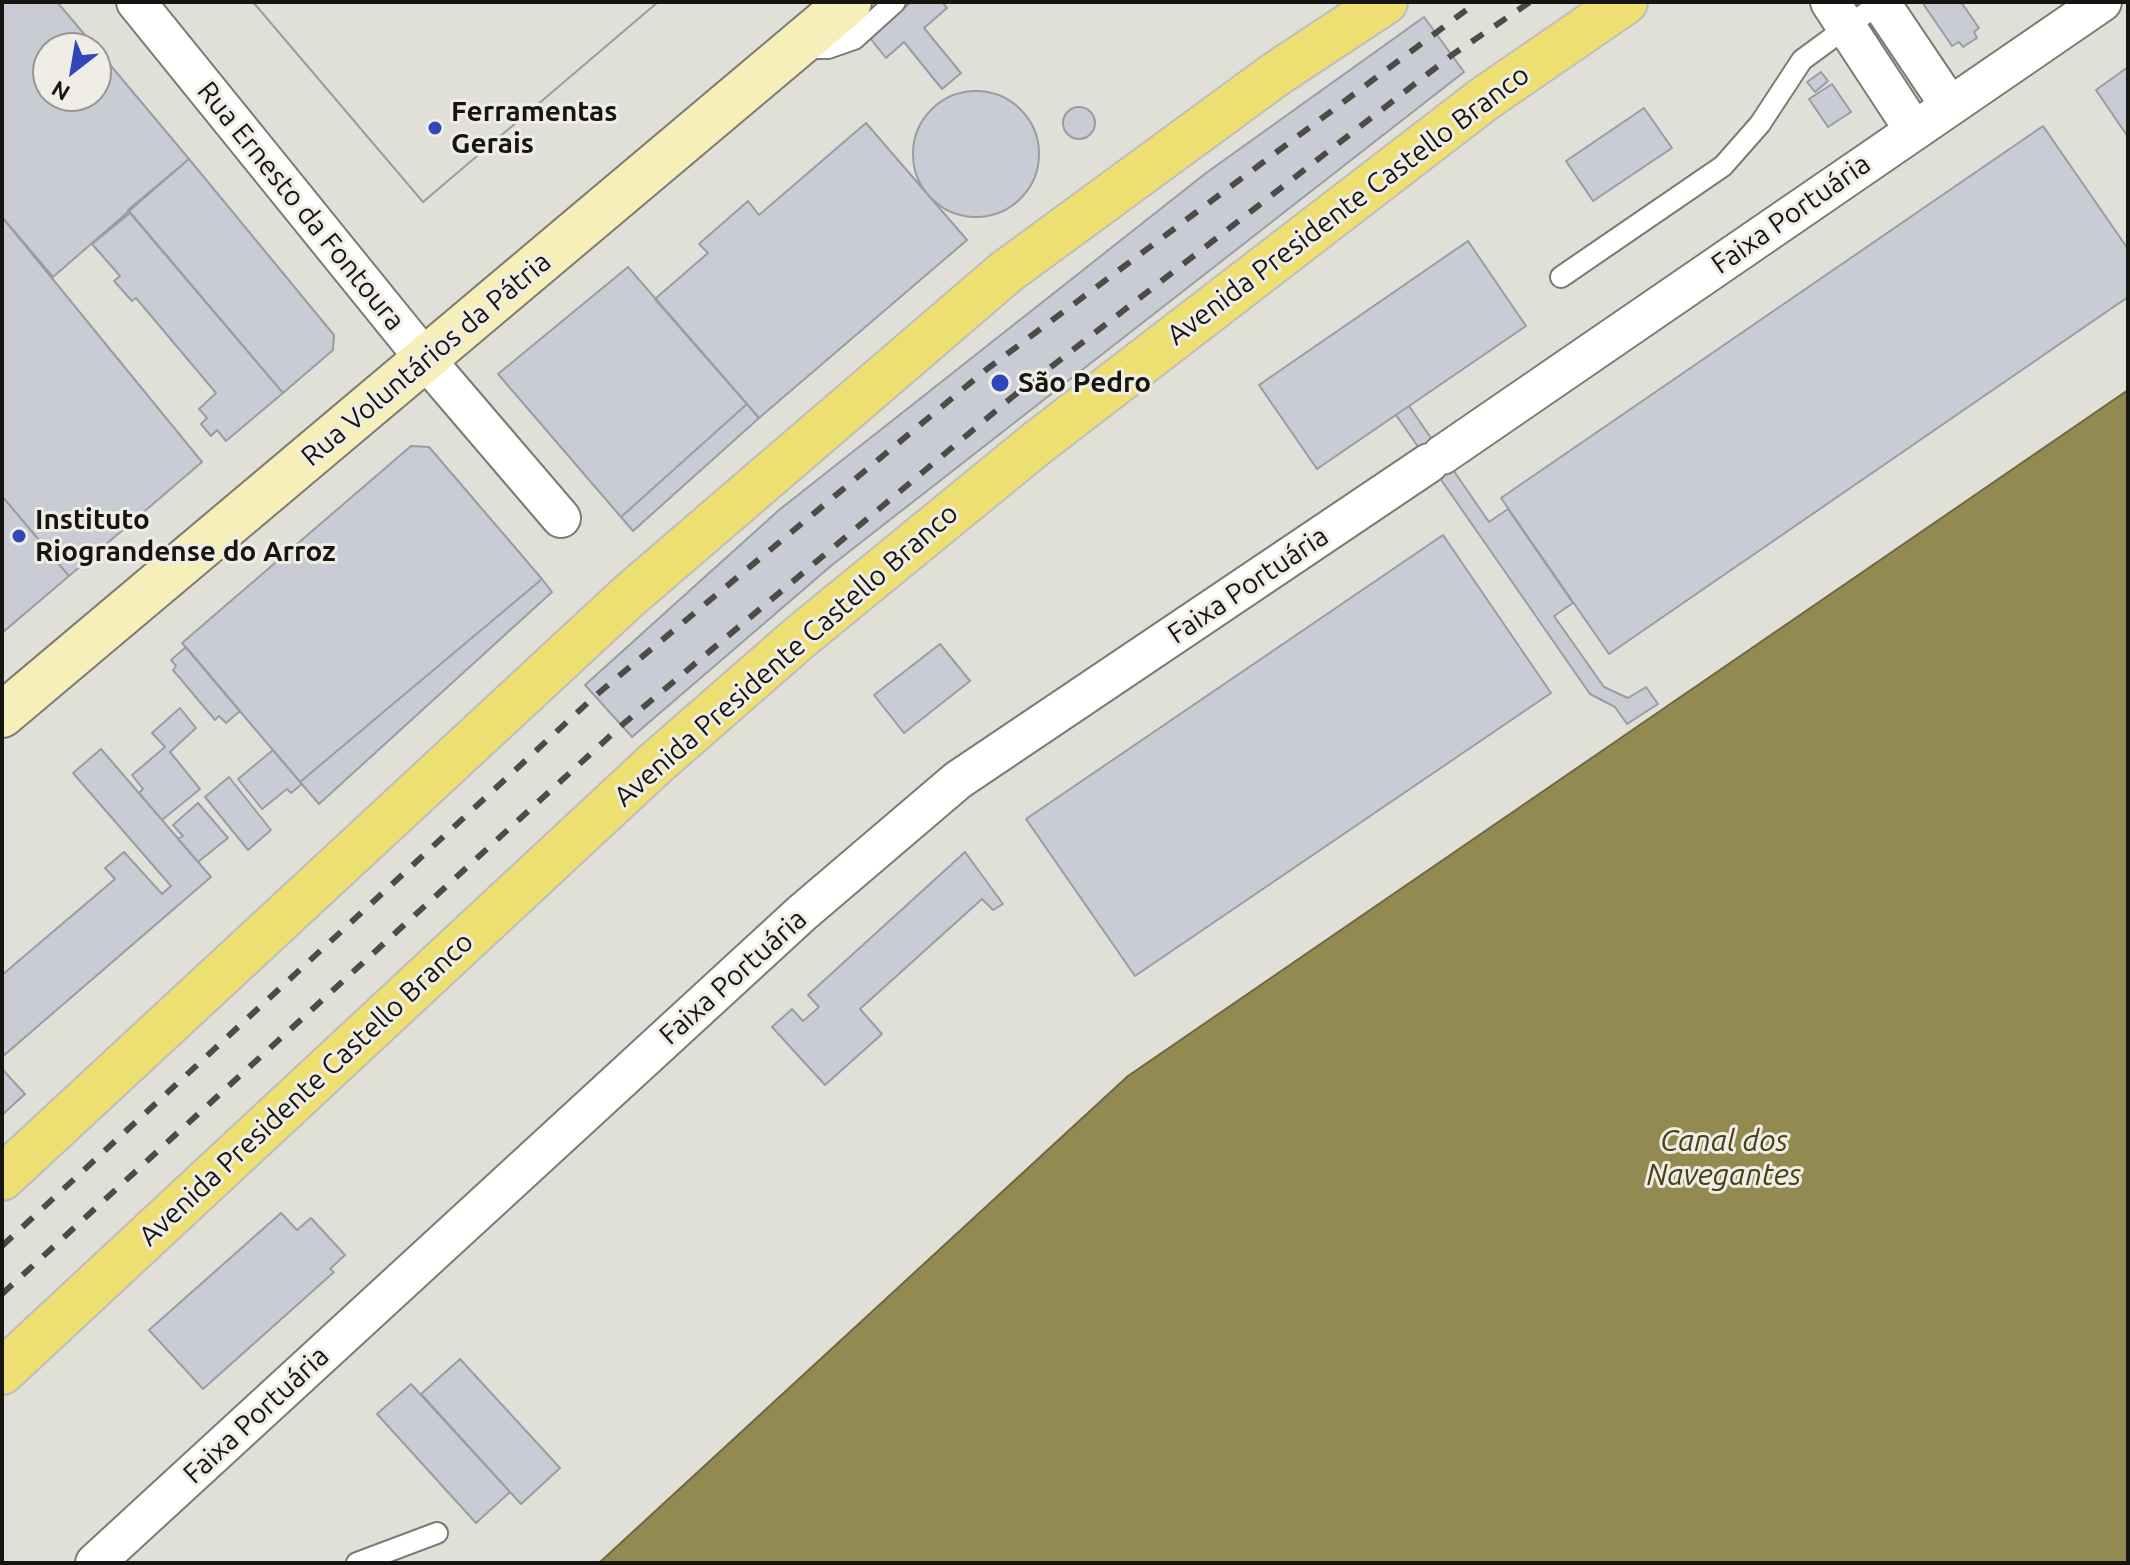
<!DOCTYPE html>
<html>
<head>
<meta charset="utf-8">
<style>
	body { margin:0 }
	#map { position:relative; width:2130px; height:1565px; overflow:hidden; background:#e1e0d8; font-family:Ubuntu,sans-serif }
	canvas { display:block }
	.frame { position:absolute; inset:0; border:4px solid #161512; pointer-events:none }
	.north { position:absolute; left:32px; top:32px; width:80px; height:80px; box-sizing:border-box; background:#efede5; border:2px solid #989791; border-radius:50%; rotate:211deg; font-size:22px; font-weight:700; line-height:32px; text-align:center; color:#161512 }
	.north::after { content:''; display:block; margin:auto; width:28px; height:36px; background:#2f47b8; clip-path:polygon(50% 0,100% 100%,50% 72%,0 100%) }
</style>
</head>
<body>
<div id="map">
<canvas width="2130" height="1565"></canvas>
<div class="frame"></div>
<div class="north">N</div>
</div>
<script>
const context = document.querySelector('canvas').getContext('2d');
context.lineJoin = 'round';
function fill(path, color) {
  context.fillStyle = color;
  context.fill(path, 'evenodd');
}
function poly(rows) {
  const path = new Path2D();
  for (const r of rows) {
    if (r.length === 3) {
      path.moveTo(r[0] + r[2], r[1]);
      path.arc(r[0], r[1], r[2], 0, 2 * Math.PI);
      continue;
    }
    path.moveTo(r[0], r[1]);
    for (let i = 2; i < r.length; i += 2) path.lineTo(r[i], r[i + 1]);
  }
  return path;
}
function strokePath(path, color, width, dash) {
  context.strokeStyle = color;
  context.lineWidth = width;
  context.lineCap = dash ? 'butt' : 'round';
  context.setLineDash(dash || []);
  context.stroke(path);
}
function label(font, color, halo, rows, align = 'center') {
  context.font = font + ' Ubuntu,sans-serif';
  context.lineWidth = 6;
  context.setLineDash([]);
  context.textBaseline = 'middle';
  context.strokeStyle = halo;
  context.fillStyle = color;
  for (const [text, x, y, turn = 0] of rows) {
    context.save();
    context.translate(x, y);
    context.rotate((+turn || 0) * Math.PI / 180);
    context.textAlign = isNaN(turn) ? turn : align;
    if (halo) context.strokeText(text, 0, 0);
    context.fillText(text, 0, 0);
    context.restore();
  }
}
const water = poly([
	[2128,390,2128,1563,599,1563,1128,1076,2128,390]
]);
const building = poly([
	[2,2,57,2,96,48,48,48,48,96,96,96,96,48,189,159,53,277,2,217,2,2],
	[253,2,658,2,423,202,253,2],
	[253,2,658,2,423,202,253,2],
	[911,2,942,2,947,8,924,28,961,73,942,89,904,42,886,58,870,38,911,2],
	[1922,2,1961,2,1979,28,1974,32,1977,38,1963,47,1959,42,1952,46,1922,2],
	[1424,17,1464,72,832,565,632,737,585,685,779,510,1206,173,1424,17],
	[2128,67,2128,137,2096,90,2128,67],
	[1821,72,1828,81,1815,92,1807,82,1821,72],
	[1832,84,1851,112,1828,127,1809,99,1832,84],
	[976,154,63],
	[1079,123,16],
	[1644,108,1672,148,1593,201,1566,161,1644,108],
	[866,123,967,240,759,418,655,299,708,253,699,244,748,201,759,215,866,123],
	[2043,126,2128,249,2128,297,1609,654,1501,498,2043,126],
	[189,159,334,335,333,350,283,393,128,210,189,159],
	[130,213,283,393,226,441,217,430,211,436,201,424,207,418,199,409,216,393,136,298,132,301,114,281,120,276,92,244,130,213],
	[2,217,202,462,69,576,2,496,2,217],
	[1468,241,1526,326,1317,469,1259,385,1468,241],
	[628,267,747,404,621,517,498,374,628,267],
	[747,404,759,418,633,531,621,517,747,404],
	[1409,406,1489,522,1508,509,1573,603,1554,616,1604,687,1628,698,1646,687,1658,704,1627,724,1615,707,1590,694,1396,415,1409,406],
	[411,446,429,447,542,579,300,782,182,643,411,446],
	[2,496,69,576,2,633,2,496],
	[1443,535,1551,693,1135,976,1026,819,1443,535],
	[542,579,552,592,319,804,300,782,542,579],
	[940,644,970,681,904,733,874,695,940,644],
	[186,647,240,711,226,723,219,716,215,720,173,670,176,666,171,660,186,647],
	[180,708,196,728,170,752,200,789,162,820,139,793,143,789,132,775,165,747,152,733,180,708],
	[101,749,211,877,2,1057,2,975,115,879,105,868,124,852,162,894,171,886,73,773,101,749],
	[273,750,302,784,291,793,287,789,262,809,238,779,273,750],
	[229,777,271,830,248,850,205,797,229,777],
	[198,803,228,838,198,862,178,839,183,836,173,825,198,803],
	[965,852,1003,904,993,910,982,899,860,1009,882,1034,825,1085,772,1027,792,1009,803,1021,819,1007,808,995,965,852],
	[2,1069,25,1094,2,1115,2,1069],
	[281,1213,297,1230,311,1218,345,1255,330,1269,334,1272,203,1389,149,1330,281,1213],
	[460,1359,560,1468,521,1504,421,1394,460,1359],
	[411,1384,510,1492,476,1523,377,1414,411,1384]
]);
const service = poly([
	[802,48,828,48,854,39,895,2],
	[1561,277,1723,166,1760,124,1802,60,1881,2],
	[357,1563,437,1533]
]);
const minor = poly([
	[136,2,425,359,561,518],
	[1830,2,1914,130],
	[1880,2,1950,106],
	[1442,455,2102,2],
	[95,1563,802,913,958,780,1429,463]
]);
const secondary = poly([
	[2,715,849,2]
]);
const primary = poly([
	[2,1178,630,595,1006,272,1276,74,1385,2],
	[2,1372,656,763,799,638,1036,444,1484,99,1625,2]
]);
const rail = poly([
	[2,1246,595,696,987,369,1477,2],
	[2,1294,622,725,1011,398,1452,55,1530,2]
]);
const markers = [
	[435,128,8,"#2f47b8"],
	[1000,383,10,"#2f47b8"],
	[19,536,8,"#2f47b8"]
];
const poiNames = [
	["Ferramentas",451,112],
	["Gerais",451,144],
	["São Pedro",1018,383],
	["Instituto",35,520],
	["Riograndense do Arroz",35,552]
];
const streetNames = [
	["Avenida Presidente Castello Branco",1348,205,-37],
	["Rua Ernesto da Fontoura",301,206,51],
	["Faixa Portuária",1791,214,-35],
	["Rua Voluntários da Pátria",426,359,-40],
	["Faixa Portuária",1248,585,-34],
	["Avenida Presidente Castello Branco",786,655,-41],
	["Faixa Portuária",733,977,-42],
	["Avenida Presidente Castello Branco",306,1089,-43],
	["Faixa Portuária",256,1415,-43]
];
const waterNames = [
	["Canal dos",1724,1141],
	["Navegantes",1724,1175]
];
fill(water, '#938a52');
strokePath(water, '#6e673f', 2);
fill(building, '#c9ccd4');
strokePath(building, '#999ca3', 2);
strokePath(service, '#7c7b73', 24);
strokePath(minor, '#7c7b73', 42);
strokePath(secondary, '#7c7b73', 48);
strokePath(primary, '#bebdbd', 48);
strokePath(service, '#fff', 20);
strokePath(minor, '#fff', 38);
strokePath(secondary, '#f6efb9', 44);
strokePath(primary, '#eedf73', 44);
strokePath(rail, '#4c4b46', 6, [14, 14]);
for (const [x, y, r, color] of markers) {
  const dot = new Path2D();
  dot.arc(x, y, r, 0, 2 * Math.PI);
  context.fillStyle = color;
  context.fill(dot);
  strokePath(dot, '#efede5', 3);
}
label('bold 28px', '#161512', '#efede5', poiNames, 'left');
label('28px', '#161512', '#efede5', streetNames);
label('italic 30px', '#474012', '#efede5', waterNames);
</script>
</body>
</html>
